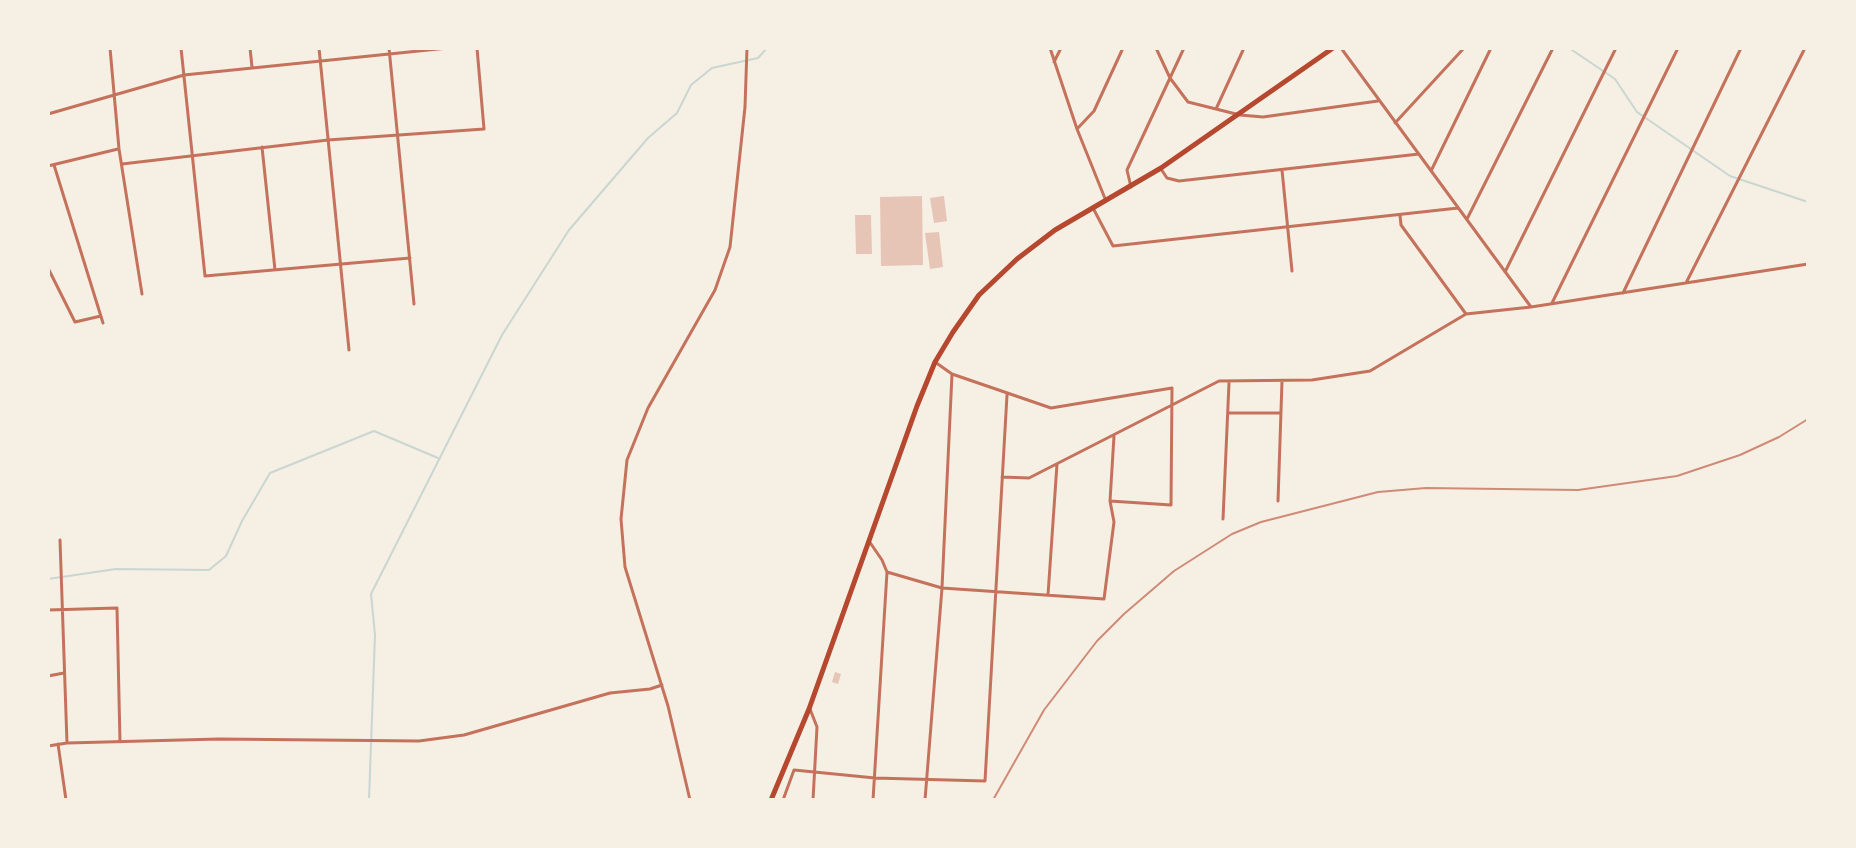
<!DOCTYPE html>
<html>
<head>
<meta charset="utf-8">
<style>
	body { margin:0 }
	#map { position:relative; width:1856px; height:848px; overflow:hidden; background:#f6efe4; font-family:Commissioner,sans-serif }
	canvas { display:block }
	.frame { position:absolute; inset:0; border:50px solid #f6efe4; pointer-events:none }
</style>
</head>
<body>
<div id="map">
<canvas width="1856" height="848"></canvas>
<div class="frame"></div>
</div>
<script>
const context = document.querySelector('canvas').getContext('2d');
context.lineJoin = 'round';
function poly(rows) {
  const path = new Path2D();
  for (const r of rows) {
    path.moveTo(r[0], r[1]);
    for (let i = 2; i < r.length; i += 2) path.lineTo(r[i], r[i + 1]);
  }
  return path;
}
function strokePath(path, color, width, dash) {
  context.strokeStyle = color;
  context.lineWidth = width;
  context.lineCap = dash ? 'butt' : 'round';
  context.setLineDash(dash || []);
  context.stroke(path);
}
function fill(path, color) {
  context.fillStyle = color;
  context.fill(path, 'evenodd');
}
const stream = poly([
	[1569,48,1615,79,1637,112,1730,176,1808,202],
	[48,579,116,569,209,570,226,556,242,521,270,473,374,431,438,458],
	[369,800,375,635,371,594,502,335,569,230,648,138,677,113,691,85,712,68,758,58,767,48]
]);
const building = poly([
	[922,196,923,265,881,266,880,197],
	[944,196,947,221,934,223,930,198],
	[855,215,871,215,872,254,856,254],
	[939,232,943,267,930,269,925,233],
	[835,672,841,674,838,684,832,682]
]);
const minor = poly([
	[110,48,119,149,142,294],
	[181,48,205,276,410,258],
	[250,48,252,67],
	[319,48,349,350],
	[389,48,414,304],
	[625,48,628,48],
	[1050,48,1077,129,1106,201],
	[1156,48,1170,78,1188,102,1240,115,1263,117,1378,101],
	[1341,48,1531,307],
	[1054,62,1061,48],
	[1216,109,1244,48],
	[48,114,184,75,448,48],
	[1395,123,1464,48],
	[1077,129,1094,111,1123,48],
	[262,147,275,270],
	[122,164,328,140,484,129,477,48],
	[54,165,103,323],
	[48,166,118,149],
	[1161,169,1167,178,1179,181,1419,154],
	[1282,170,1292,271],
	[1431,171,1491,48],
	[1131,187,1127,170,1184,48],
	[1093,208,1113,246,1458,208],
	[1400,215,1401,225,1466,314],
	[1467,219,1553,48],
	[48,268,75,322,101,316],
	[1505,272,1616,48],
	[1686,283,1805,48],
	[1623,293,1741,48],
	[1552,303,1678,48],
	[935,362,952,374,1051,408,1172,388,1171,505,1110,501],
	[1228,413,1280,413],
	[1002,477,1029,478,1219,381,1312,380,1370,371,1466,314,1531,307,1808,264],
	[1278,501,1282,381],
	[1223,519,1229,383],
	[60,540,67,743],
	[869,541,882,560,887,572,873,800],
	[887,572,942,588,1104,599,1114,522,1110,501,1114,436],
	[1048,595,1057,464],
	[48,610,117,608,120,742],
	[48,676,64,673],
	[810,709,817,727,813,800],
	[58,744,66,800],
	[48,746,67,743,219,739,419,741,464,735,610,693,650,689,662,685],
	[690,800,668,706,625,567,621,519,627,460,648,408,715,290,730,247,745,107,747,48],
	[783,800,794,770,875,778,985,781,1007,395],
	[925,800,942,588,952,374]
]);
const trunk = poly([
	[771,800,809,709,917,406,935,362,953,332,979,295,1017,259,1055,230,1161,168,1333,48]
]);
const rail = poly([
	[993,800,1044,710,1097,641,1124,614,1174,571,1232,534,1261,522,1378,492,1426,488,1578,490,1677,476,1740,455,1779,437,1808,419]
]);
strokePath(stream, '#c9d6d2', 2);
fill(building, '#e6c5b7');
strokePath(minor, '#c5725c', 3);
strokePath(trunk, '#b5482f', 5);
strokePath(rail, '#cf8b77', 2);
</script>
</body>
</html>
